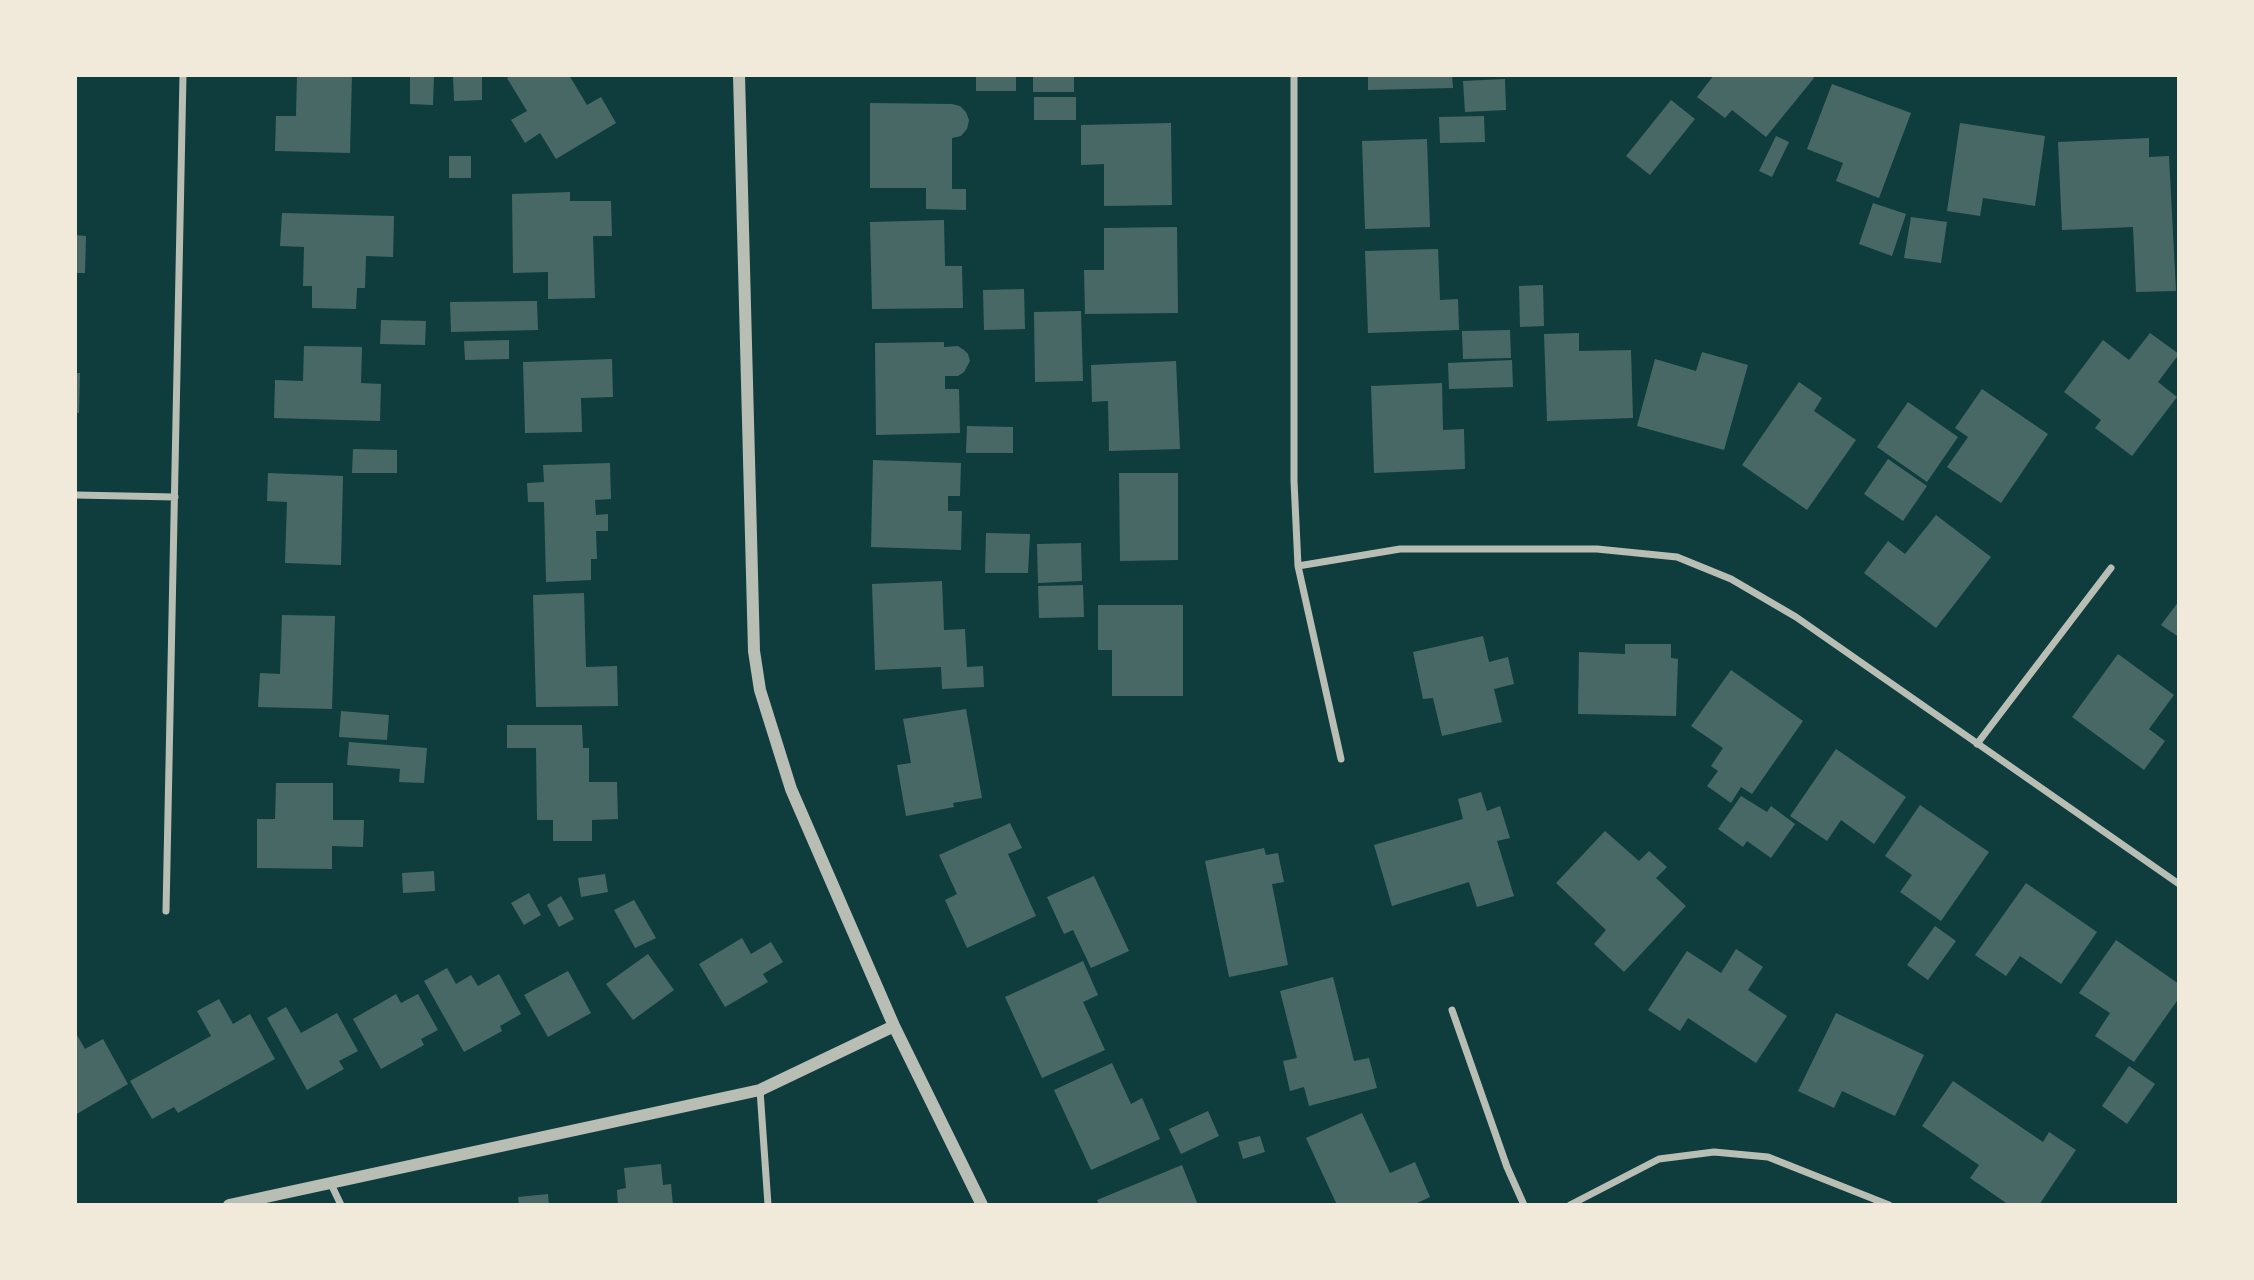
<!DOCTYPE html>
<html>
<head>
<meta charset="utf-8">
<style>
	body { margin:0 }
	#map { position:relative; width:2254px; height:1280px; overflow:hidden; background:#0f3d3e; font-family:Poppins,sans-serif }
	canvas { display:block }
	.frame { position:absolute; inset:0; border:77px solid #f1e9da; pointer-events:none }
</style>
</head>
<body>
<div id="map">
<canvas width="2254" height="1280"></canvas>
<div class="frame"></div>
</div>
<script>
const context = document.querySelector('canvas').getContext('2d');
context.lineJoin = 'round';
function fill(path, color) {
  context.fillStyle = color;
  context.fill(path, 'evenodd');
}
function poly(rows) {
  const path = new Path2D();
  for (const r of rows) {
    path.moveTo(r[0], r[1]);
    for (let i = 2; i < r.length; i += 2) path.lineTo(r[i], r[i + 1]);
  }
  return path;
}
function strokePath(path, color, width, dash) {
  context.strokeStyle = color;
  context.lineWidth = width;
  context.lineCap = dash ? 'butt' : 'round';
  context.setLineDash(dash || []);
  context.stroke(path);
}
const building = poly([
	[297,75,352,75,350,153,275,151,276,116,296,116],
	[410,75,434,75,433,105,410,104],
	[453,75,482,75,482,100,454,101],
	[512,75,569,75,587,105,601,97,616,123,556,159,540,133,525,143,511,120,527,111,507,78],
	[976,75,1016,76,1016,91,976,91],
	[1033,75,1074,75,1074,92,1033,92],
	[1368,75,1452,75,1453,88,1368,90],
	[1714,75,1811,75,1814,78,1766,137,1732,110,1725,118,1697,97],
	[1505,79,1506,110,1465,112,1463,81],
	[1832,84,1911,113,1879,198,1836,181,1843,163,1807,149],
	[1034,97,1076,97,1076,120,1034,120],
	[1671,100,1695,119,1650,175,1626,156],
	[870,103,952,104,960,106,966,112,969,120,967,129,961,136,952,138,952,189,966,189,966,210,926,209,926,188,870,188],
	[1484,116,1485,142,1440,143,1439,117],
	[1171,123,1172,205,1104,206,1104,164,1081,165,1081,125],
	[1960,123,2045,136,2035,206,1983,198,1980,216,1947,211],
	[1776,136,1789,142,1772,177,1759,171],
	[2149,138,2149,157,2169,156,2176,291,2136,292,2133,227,2062,230,2058,142],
	[1427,139,1430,227,1365,229,1362,141],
	[449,156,471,156,471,178,449,178],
	[570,192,570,201,611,201,612,236,593,236,595,298,548,299,548,272,513,273,512,194],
	[1873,203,1906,214,1892,256,1859,244],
	[282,213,394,216,393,257,366,256,365,288,357,288,356,309,312,308,312,286,303,286,304,247,280,246],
	[1911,217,1947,222,1941,263,1904,258],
	[944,220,945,266,962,266,963,308,872,309,870,222],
	[1177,227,1178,313,1085,314,1084,270,1104,270,1104,228],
	[75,235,86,236,85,273,75,273],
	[1438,249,1440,300,1458,299,1459,330,1368,333,1365,251],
	[1543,285,1544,326,1520,327,1519,286],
	[1024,289,1025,329,984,330,983,290],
	[537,301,538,330,451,332,450,302],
	[1081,311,1083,381,1035,382,1034,312],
	[381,320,426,321,425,345,380,344],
	[1510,330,1511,358,1463,359,1462,331],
	[1579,333,1579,351,1631,350,1633,418,1547,421,1544,334],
	[2150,333,2179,354,2158,382,2177,397,2132,456,2095,428,2101,420,2064,392,2103,340,2129,360],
	[509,340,509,359,465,360,464,341],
	[944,342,944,347,958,346,964,350,968,354,970,361,964,372,958,376,945,376,945,389,959,389,960,433,876,435,875,343],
	[304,346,362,347,361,383,381,384,380,421,274,418,275,380,303,381],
	[1702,352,1748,365,1724,450,1637,426,1655,359,1696,371],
	[612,359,613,397,581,398,582,432,525,433,523,362],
	[1512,360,1513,387,1449,389,1448,363],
	[1176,361,1180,449,1109,451,1108,401,1092,402,1091,365],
	[75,373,80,373,79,413,75,413],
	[1799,382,1822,398,1814,411,1856,440,1807,510,1742,465],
	[1442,383,1443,430,1464,429,1465,469,1374,473,1371,386],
	[1982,389,2048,434,2001,503,1947,467,1968,437,1955,428],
	[1908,402,1958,437,1927,482,1877,447],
	[967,426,1013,427,1013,453,966,453],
	[353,449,397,450,397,473,352,473],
	[1888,459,1927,486,1903,521,1864,494],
	[873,460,961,463,960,496,948,496,948,511,962,511,961,550,871,547],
	[610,463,611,499,595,500,596,515,608,514,608,531,596,531,597,559,591,559,591,580,546,582,544,502,528,502,527,483,544,482,543,465],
	[268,473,343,476,341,565,285,563,287,502,267,501],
	[1119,473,1178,473,1178,560,1120,561],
	[1936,515,1991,557,1936,628,1864,573,1888,541,1905,554],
	[986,533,1030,534,1028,573,985,573],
	[1081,543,1082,581,1038,583,1037,544],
	[942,581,944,630,965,629,967,667,983,666,984,687,942,689,941,667,875,670,872,584],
	[1083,585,1084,617,1039,618,1038,586],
	[584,593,586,667,617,666,618,706,536,707,533,595],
	[2179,601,2179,637,2161,625],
	[1098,605,1183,605,1183,696,1112,696,1112,650,1098,650],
	[282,615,335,616,332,709,258,707,260,673,280,674],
	[1483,636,1489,662,1508,657,1514,684,1494,689,1502,722,1442,736,1433,698,1423,699,1413,652],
	[1625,644,1671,644,1671,658,1678,659,1676,716,1578,714,1579,652,1625,654],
	[2118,654,2174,695,2149,729,2165,741,2144,770,2072,717],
	[1731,670,1803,721,1752,794,1741,787,1731,803,1707,786,1718,771,1711,766,1723,748,1691,726],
	[966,709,982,798,953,803,954,807,906,816,897,765,911,763,903,719],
	[341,711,389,715,387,740,339,737],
	[507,725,582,725,583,748,589,748,589,782,617,782,618,819,592,820,592,841,553,841,553,820,537,820,536,748,507,748],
	[349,742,427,748,424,783,399,782,400,769,347,765],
	[1836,749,1906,797,1874,844,1841,820,1827,841,1790,816],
	[276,783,333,783,333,820,364,820,363,847,332,846,332,869,257,868,257,819,275,819],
	[1481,792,1487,811,1500,806,1510,838,1497,841,1514,896,1477,907,1469,882,1392,906,1374,845,1463,819,1458,799],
	[1741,796,1767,812,1771,806,1795,824,1771,858,1747,841,1743,847,1718,829],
	[1920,805,1989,852,1941,921,1900,892,1912,875,1885,856],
	[1010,823,1022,848,1008,854,1036,916,967,948,945,900,957,894,939,855],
	[1605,831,1639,861,1649,851,1667,867,1656,878,1686,906,1624,972,1594,944,1606,930,1556,883],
	[1264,848,1266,855,1278,853,1284,882,1272,884,1288,965,1229,977,1205,861],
	[434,871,435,891,403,893,402,873],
	[605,874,608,892,581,897,578,878],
	[1094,876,1129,951,1091,968,1073,930,1064,934,1047,897],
	[2026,883,2097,932,2061,984,2020,956,2006,976,1975,955],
	[529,893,541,915,524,925,511,903],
	[561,896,574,919,559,927,547,905],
	[634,900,656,938,635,948,614,910],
	[1935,926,1956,941,1928,980,1907,965],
	[742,938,751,954,771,942,783,962,763,974,768,982,725,1007,699,964],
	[2116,940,2179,984,2179,998,2134,1062,2095,1036,2110,1013,2079,993],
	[1736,949,1763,967,1748,990,1787,1016,1756,1063,1688,1018,1680,1031,1648,1010,1687,951,1721,973],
	[648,954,674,990,633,1020,606,984],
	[1083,961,1098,995,1083,1002,1105,1050,1042,1078,1005,997],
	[447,968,456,984,471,975,478,986,499,974,521,1014,500,1026,502,1031,464,1052,424,981],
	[568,971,591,1013,548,1037,524,995],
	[1333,977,1354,1061,1369,1058,1377,1088,1309,1106,1304,1087,1290,1091,1283,1061,1297,1058,1280,991],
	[396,994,401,1003,418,994,438,1030,421,1039,424,1045,381,1069,353,1019],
	[219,999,233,1024,250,1014,275,1059,178,1113,174,1107,152,1119,130,1081,211,1036,197,1011],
	[286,1007,301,1033,337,1013,358,1051,339,1061,344,1069,307,1090,267,1018],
	[1836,1013,1924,1055,1895,1116,1842,1091,1834,1108,1798,1091],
	[77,1035,85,1049,103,1039,128,1084,75,1115,75,1036],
	[1112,1063,1131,1104,1142,1098,1160,1139,1091,1170,1054,1090],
	[2129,1066,2155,1084,2127,1124,2102,1106],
	[1953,1081,2043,1142,2049,1132,2076,1150,2039,1205,2009,1205,1970,1178,1979,1165,1922,1126],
	[1208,1111,1219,1136,1181,1154,1169,1129],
	[1362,1113,1390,1173,1415,1162,1430,1197,1413,1205,1337,1205,1306,1138],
	[1260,1136,1265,1152,1243,1159,1238,1142],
	[661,1164,663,1185,671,1184,673,1205,618,1205,617,1190,626,1188,624,1168],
	[1182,1165,1198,1205,1099,1205,1097,1200],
	[548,1194,549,1205,519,1205,518,1197]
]);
const minor = poly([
	[1294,75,1294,481,1298,566,1341,759],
	[75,495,175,497],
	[1298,566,1400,549,1597,549,1677,557,1731,579,1796,617,2179,884],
	[1977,744,2111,568],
	[166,911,183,75],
	[1452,1010,1507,1167,1524,1205],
	[760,1090,768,1205],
	[331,1184,341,1205],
	[1570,1205,1659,1159,1714,1152,1768,1157,1889,1205]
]);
const tertiary = poly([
	[739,75,754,651,760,690,791,789,894,1026,982,1205],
	[229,1205,760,1090,894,1026]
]);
fill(building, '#486865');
strokePath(minor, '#b8beb3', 7);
strokePath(tertiary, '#b8beb3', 12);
</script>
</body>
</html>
